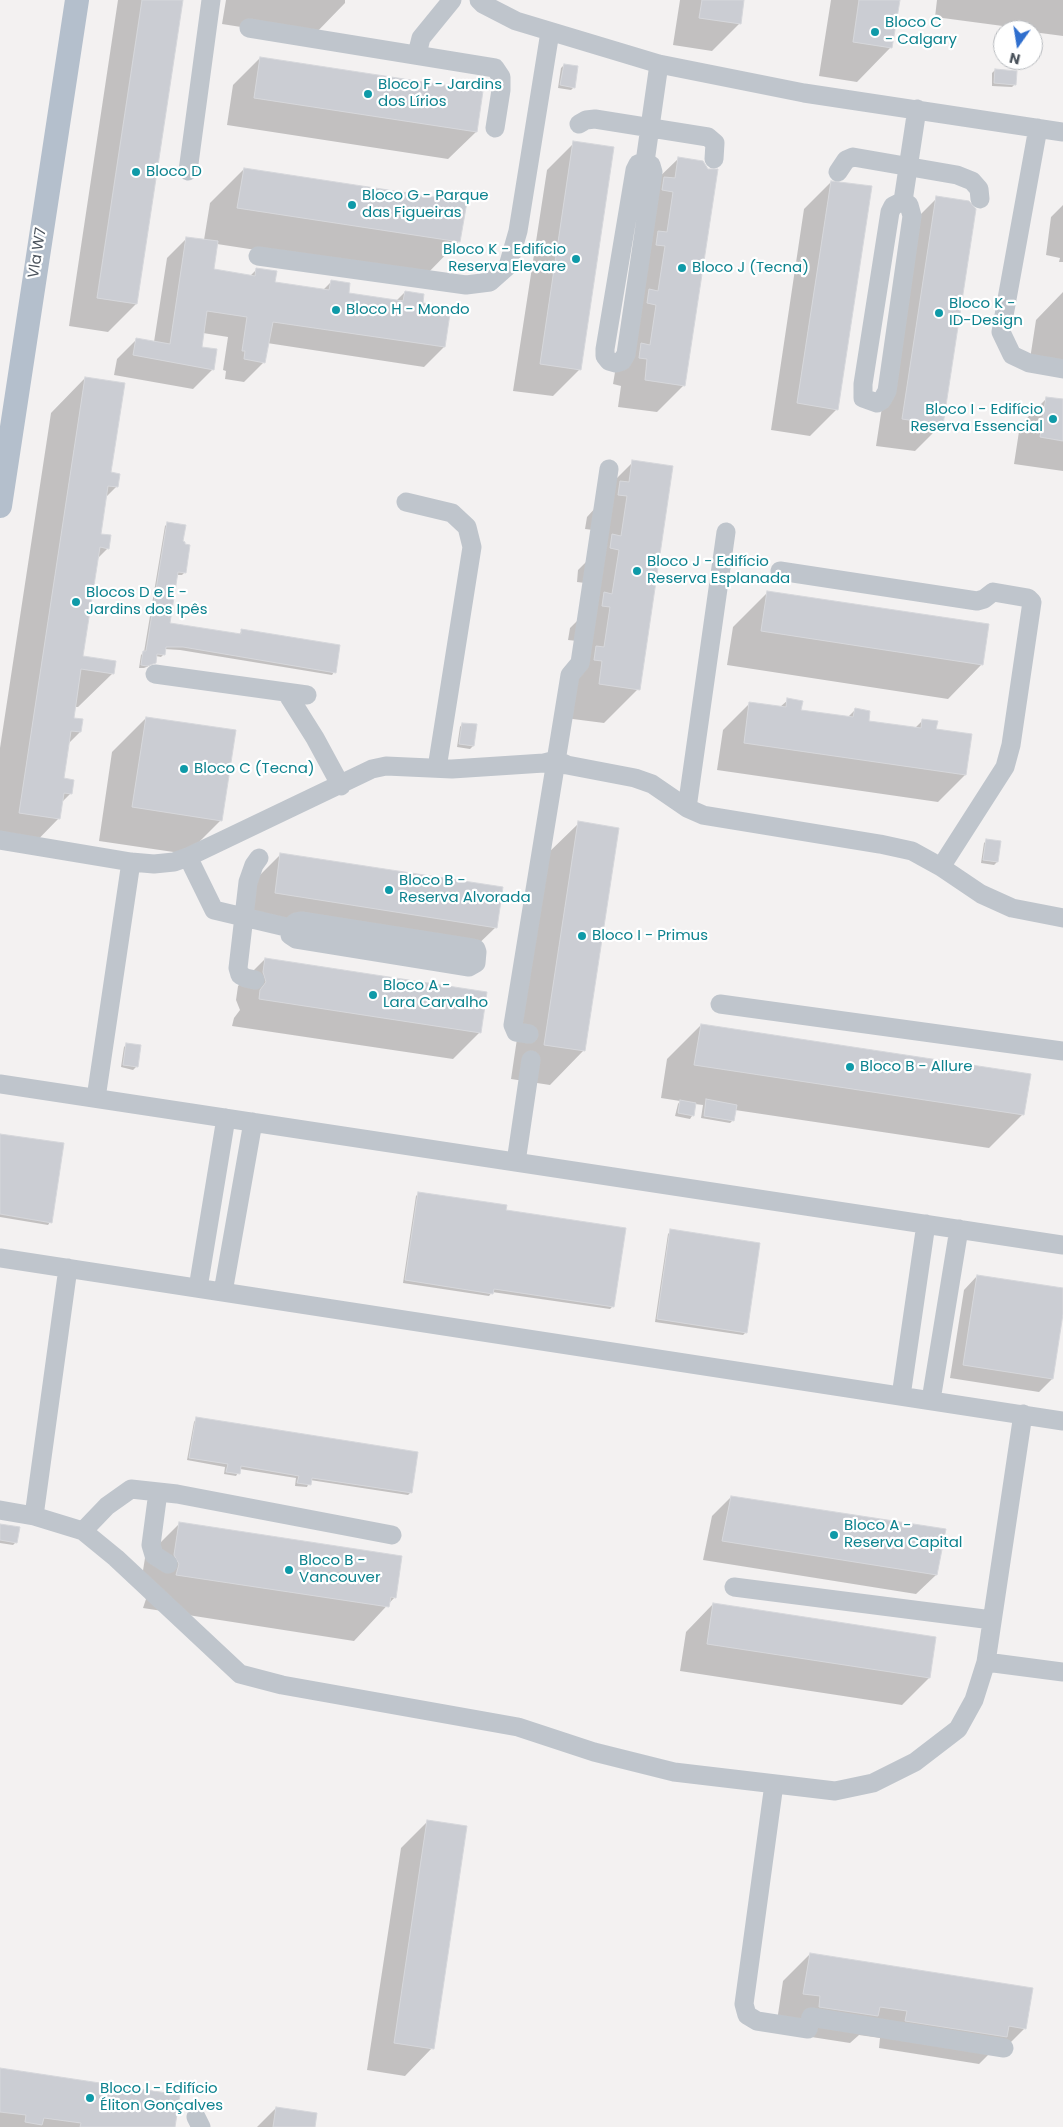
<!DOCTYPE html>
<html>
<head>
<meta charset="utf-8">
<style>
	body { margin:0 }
	#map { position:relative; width:1063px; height:2127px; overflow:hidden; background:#f3f1f1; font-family:Poppins,sans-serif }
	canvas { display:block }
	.north { position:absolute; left:993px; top:20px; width:50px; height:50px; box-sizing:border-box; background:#fff; border:1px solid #b7babe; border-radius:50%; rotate:193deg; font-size:14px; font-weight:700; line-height:20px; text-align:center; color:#4b535c }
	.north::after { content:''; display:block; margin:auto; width:18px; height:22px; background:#306fce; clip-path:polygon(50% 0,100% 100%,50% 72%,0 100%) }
</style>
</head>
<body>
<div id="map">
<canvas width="1063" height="2127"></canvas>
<div class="north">N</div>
</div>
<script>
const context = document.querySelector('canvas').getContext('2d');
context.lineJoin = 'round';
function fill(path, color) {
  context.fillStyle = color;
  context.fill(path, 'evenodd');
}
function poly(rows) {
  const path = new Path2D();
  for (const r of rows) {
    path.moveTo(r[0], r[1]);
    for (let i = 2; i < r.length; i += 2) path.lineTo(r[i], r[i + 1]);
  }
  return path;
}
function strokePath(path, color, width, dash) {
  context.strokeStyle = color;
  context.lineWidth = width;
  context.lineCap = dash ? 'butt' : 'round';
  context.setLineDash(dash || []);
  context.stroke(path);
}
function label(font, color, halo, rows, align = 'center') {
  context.font = font + ' Poppins,sans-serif';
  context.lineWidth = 4.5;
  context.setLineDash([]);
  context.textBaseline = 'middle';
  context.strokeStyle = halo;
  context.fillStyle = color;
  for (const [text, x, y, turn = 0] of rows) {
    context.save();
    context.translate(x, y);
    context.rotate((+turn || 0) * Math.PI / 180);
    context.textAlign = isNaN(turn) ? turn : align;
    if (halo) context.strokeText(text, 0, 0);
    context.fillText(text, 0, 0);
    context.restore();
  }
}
const shadow = poly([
	[118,0,182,0,136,304,108,332,69,326],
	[226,0,345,0,345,3,311,38,222,24],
	[680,0,743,0,739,24,712,51,673,45],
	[831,0,898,0,891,47,857,82,819,76],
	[937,0,1063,0,1063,36,1033,32,1033,30,935,17],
	[260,58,482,92,476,132,448,159,227,125,233,85],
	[564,65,574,87,571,90,558,88,561,68],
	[995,70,1015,84,1012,87,992,86,992,73],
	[574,143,580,369,553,396,513,391,547,170],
	[679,158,684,385,657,412,618,407,621,386,613,384,615,372,646,218,635,217,637,206,651,185],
	[244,169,459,241,425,276,217,244,213,270,250,276,257,269,274,283,323,290,332,281,347,294,396,301,405,292,422,304,449,308,444,347,424,367,267,343,264,362,244,382,225,379,226,371,223,370,228,337,203,333,201,348,213,369,193,389,114,375,117,359,137,339,154,342,167,258,187,238,204,240,210,203],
	[831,182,837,409,810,436,771,430,804,209],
	[937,198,942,424,915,451,876,446,910,225],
	[1063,205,1063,262,1059,262,1060,258,1046,255,1051,217],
	[1063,292,1063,364,1030,359,1036,320],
	[85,378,110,473,117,486,105,498,100,535,108,548,97,559,81,657,113,673,78,707,74,707,72,719,80,732,68,744,63,779,71,793,61,803,59,818,25,853,0,849,0,748,51,413],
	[1047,398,1063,401,1063,471,1014,464,1020,425],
	[633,462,638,689,604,723,565,718,577,641,568,640,570,628,580,618,585,583,577,582,578,570,589,559,593,530,585,529,587,517,597,506,599,496],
	[168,523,181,542,184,573,182,575,177,575,168,624,239,635,242,630,334,672,332,675,180,650,164,649,163,655,161,657,156,656,155,662,151,665,144,668,139,668,141,655,144,652,165,526],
	[767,593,982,664,948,699,727,665,733,627],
	[788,700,800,711,847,718,855,710,867,722,914,729,923,720,935,730,965,775,938,802,717,770,723,730,750,703,780,707],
	[146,718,221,820,187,854,99,841,112,752],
	[462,724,473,746,470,749,457,747,460,727],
	[579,823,584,1050,550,1085,511,1079,544,857],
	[987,840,1000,842,997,862,994,865,981,863,984,843],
	[281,854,496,927,468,954,248,920,254,881],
	[265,959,480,1032,453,1059,232,1026,234,1018,240,1010,236,1000,238,986],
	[701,1025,1023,1114,989,1148,735,1110,733,1120,730,1123,701,1118,703,1105,695,1104,692,1116,690,1119,675,1116,678,1104,680,1101,661,1098,667,1059],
	[127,1044,136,1067,133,1070,121,1067,124,1047],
	[0,1135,50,1222,48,1225,0,1217],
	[419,1193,505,1211,613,1306,610,1309,492,1292,489,1296,403,1283,416,1196],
	[671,1231,746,1332,743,1335,655,1322,668,1234],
	[977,1276,1063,1290,1063,1306,1052,1379,1039,1392,950,1378,964,1290],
	[196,1419,411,1492,408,1495,310,1480,307,1487,295,1486,296,1478,240,1469,236,1476,224,1474,225,1467,187,1460,194,1422],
	[731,1497,936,1575,916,1594,703,1560,712,1516],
	[180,1523,395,1597,354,1641,143,1608,146,1599,140,1589,145,1558],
	[0,1525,16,1542,13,1545,0,1543],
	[713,1604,935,1638,929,1678,902,1705,680,1671,686,1632],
	[428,1821,432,2048,405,2076,367,2070,401,1848],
	[810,1954,1025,2028,998,2055,989,2054,979,2064,879,2048,880,2038,859,2035,850,2043,792,2034,777,2021,783,1981],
	[0,2069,174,2127,0,2127],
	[276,2108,313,2127,257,2127]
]);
const building = poly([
	[142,0,183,0,137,304,97,298,142,0],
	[702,0,744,0,741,24,699,18,702,0],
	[859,0,900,0,892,48,853,42,859,0],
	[260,57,483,91,477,132,254,98,260,57],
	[564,64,578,66,575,88,560,85,564,64],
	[995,69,1017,71,1016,85,994,83,995,69],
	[573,141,614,147,581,370,540,364,573,141],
	[678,157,703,161,708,169,718,169,685,386,645,380,647,359,639,358,641,343,650,345,656,305,647,303,649,289,658,291,665,246,656,245,658,231,667,232,673,192,662,190,664,177,675,178,678,157],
	[244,168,467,202,460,242,237,208,244,168],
	[831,181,872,186,838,410,797,403,831,181],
	[936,196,969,201,976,209,943,425,902,419,936,196],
	[186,237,218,241,214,269,255,276,256,268,277,271,275,282,329,290,331,280,350,283,349,293,403,301,405,291,424,294,423,303,451,307,445,347,273,322,265,363,244,359,245,351,242,351,247,317,207,311,202,347,217,349,214,370,133,355,136,338,170,344,186,237],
	[85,377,125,383,111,472,120,474,118,487,108,486,101,534,111,535,109,549,100,547,83,656,116,661,114,674,81,669,74,718,83,719,81,732,71,731,64,778,74,780,72,794,64,793,60,819,19,813,85,377],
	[1046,397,1063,399,1063,441,1040,437,1046,397],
	[632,460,673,466,640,690,599,684,602,661,594,660,596,646,604,647,610,607,602,606,604,592,612,594,619,550,610,548,612,534,621,536,627,496,618,495,620,481,629,482,632,460],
	[167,522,186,525,183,541,185,542,185,544,190,545,186,573,178,572,170,623,241,634,241,629,340,645,336,673,183,647,166,647,165,655,157,654,156,663,147,666,141,665,143,651,146,651,167,522],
	[767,591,989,624,983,665,761,631,767,591],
	[787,698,803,701,801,710,853,717,855,708,870,711,869,721,921,728,922,719,938,721,936,729,972,734,966,775,744,743,749,702,786,707,787,698],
	[146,717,236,730,222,821,132,807,146,717],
	[462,723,477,724,474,746,459,744,462,723],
	[578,821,619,828,585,1051,544,1045,578,821],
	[986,839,1001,841,998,862,983,860,986,839],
	[280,853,503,887,497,928,275,893,280,853],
	[265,958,487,992,481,1033,259,999,260,990,266,982,263,972,265,958],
	[701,1024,1031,1074,1024,1115,694,1065,701,1024],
	[126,1043,141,1045,138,1067,123,1065,126,1043],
	[706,1099,737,1105,734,1121,704,1116,706,1099],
	[680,1100,696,1103,694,1116,678,1113,680,1100],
	[0,1134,64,1143,52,1223,0,1214,0,1134],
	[418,1192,507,1205,506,1210,626,1228,614,1307,494,1289,493,1294,405,1280,418,1192],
	[670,1229,760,1243,747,1333,657,1319,670,1229],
	[977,1275,1063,1288,1063,1314,1053,1379,963,1365,977,1275],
	[196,1417,418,1452,412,1493,312,1478,311,1485,297,1483,299,1476,241,1466,240,1474,226,1472,228,1464,189,1458,196,1417],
	[731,1496,946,1529,937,1575,722,1541,731,1496],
	[179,1522,402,1556,396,1598,391,1597,389,1607,176,1575,179,1564,174,1555,179,1522],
	[0,1524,20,1527,17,1543,0,1540,0,1524],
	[713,1603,936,1637,930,1678,707,1644,713,1603],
	[427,1820,467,1826,434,2049,394,2043,427,1820],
	[810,1953,1033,1988,1026,2029,1009,2026,1007,2037,905,2021,907,2011,880,2007,878,2016,819,2007,820,1996,803,1994,810,1953],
	[0,2068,180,2095,175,2127,80,2127,81,2123,44,2118,42,2125,25,2122,26,2115,0,2112,0,2068],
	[276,2107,317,2113,315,2127,273,2127,276,2107]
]);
const minor = poly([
	[479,0,483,4,516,21,659,64,804,93,1063,132],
	[249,28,495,68,501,77,501,90,495,128],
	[417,54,421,38,452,0],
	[579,124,586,120,595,119,708,137,715,143,714,159],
	[1038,128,1001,332,1012,355,1029,363,1063,369],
	[645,162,651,165,653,172,626,354,622,361,616,363,609,361,605,356,605,349,635,170,638,164,645,162],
	[645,162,659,64],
	[188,171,211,0],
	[838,172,846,160,853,157,957,175,972,181,979,189,980,199],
	[903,201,909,205,912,216,887,391,882,400,877,403,863,398,863,384,890,212,893,206,903,201],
	[903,201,917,109],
	[258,256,466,285,490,282,508,266,518,231,550,32],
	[406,502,452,513,467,527,472,547,437,768],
	[780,571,977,601,984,599,993,592,1028,598,1032,602,1011,745,1005,767,941,867],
	[155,674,307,695],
	[286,692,315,738,341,786],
	[687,808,726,532],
	[0,840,131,862,154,864,174,862,188,857,372,769,386,766,452,769,544,763,556,760,567,765,635,778,652,784,687,808,703,815,880,844,912,851,941,867,981,894,1012,908,1063,918],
	[188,857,214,910,290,928],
	[301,921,472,948,476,949,477,952,476,963,469,967,296,939,290,935,290,928,296,922,301,921],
	[255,980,246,978,240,975,238,968,248,882,254,865,259,858],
	[720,1004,1063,1051],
	[529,1034,516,1032,513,1025,570,675,580,663,609,469],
	[0,1084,1063,1245],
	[96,1098,131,862],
	[516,1162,531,1060],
	[0,1258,1063,1421],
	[198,1288,226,1118],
	[223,1292,253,1122],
	[901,1396,926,1224],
	[931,1400,959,1229],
	[158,1492,151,1545,154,1555,168,1564],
	[0,1510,34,1516,83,1531,116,1558,240,1674,282,1685,518,1727,594,1752,674,1772,835,1791,873,1783,915,1762,958,1729,974,1700,986,1662,1023,1414],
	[34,1516,68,1268],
	[83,1531,107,1506,131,1489,177,1494,392,1535],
	[734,1587,992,1620],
	[986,1662,1063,1672],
	[774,1784,744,2004,747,2015,757,2021,808,2029,811,2017,1004,2048],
	[196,2117,201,2127]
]);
const major = poly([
	[0,506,77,0]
]);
const markers = [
	[875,32,5,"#0f9aa8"],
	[368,94,5,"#0f9aa8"],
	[136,172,5,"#0f9aa8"],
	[352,205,5,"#0f9aa8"],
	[576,259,5,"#0f9aa8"],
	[682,268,5,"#0f9aa8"],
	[336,310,5,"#0f9aa8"],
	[939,313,5,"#0f9aa8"],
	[1053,419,5,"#0f9aa8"],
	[637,571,5,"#0f9aa8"],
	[76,602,5,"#0f9aa8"],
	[184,769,5,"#0f9aa8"],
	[389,890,5,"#0f9aa8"],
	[582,936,5,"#0f9aa8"],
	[373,995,5,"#0f9aa8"],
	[850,1067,5,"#0f9aa8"],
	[834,1535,5,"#0f9aa8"],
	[289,1570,5,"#0f9aa8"],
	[90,2098,5,"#0f9aa8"]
];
const cultureNames = [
	["Bloco C",885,23],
	["- Calgary",885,40],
	["Bloco F - Jardins",378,85],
	["dos Lírios",378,102],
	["Bloco D",146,172],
	["Bloco G - Parque",362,196],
	["das Figueiras",362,213],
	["Bloco K - Edifício",566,250,"right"],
	["Reserva Elevare",566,267,"right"],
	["Bloco J (Tecna)",692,268],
	["Bloco K -",949,304],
	["ID-Design",949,321],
	["Bloco H - Mondo",346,310],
	["Bloco I - Edifício",1043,410,"right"],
	["Reserva Essencial",1043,427,"right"],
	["Bloco J - Edifício",647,562],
	["Reserva Esplanada",647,579],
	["Blocos D e E -",86,593],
	["Jardins dos Ipês",86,610],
	["Bloco C (Tecna)",194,769],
	["Bloco B -",399,881],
	["Reserva Alvorada",399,898],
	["Bloco I - Primus",592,936],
	["Bloco A -",383,986],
	["Lara Carvalho",383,1003],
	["Bloco B - Allure",860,1067],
	["Bloco A -",844,1526],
	["Reserva Capital",844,1543],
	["Bloco B -",299,1561],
	["Vancouver",299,1578],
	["Bloco I - Edifício",100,2089],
	["Éliton Gonçalves",100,2106]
];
const streetNames = [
	["Vla W7",38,253,-81]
];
fill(shadow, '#0003');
fill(building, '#cbcdd3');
strokePath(building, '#d6d7db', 1);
strokePath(minor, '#bfc5cc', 19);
strokePath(major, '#b4bfcc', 24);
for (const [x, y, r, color] of markers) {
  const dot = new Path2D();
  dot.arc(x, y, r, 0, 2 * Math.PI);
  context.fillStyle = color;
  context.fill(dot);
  strokePath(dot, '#fff', 2);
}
label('15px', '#0d838f', '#fff', cultureNames, 'left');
label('15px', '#4b535c', '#fff', streetNames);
</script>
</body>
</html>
